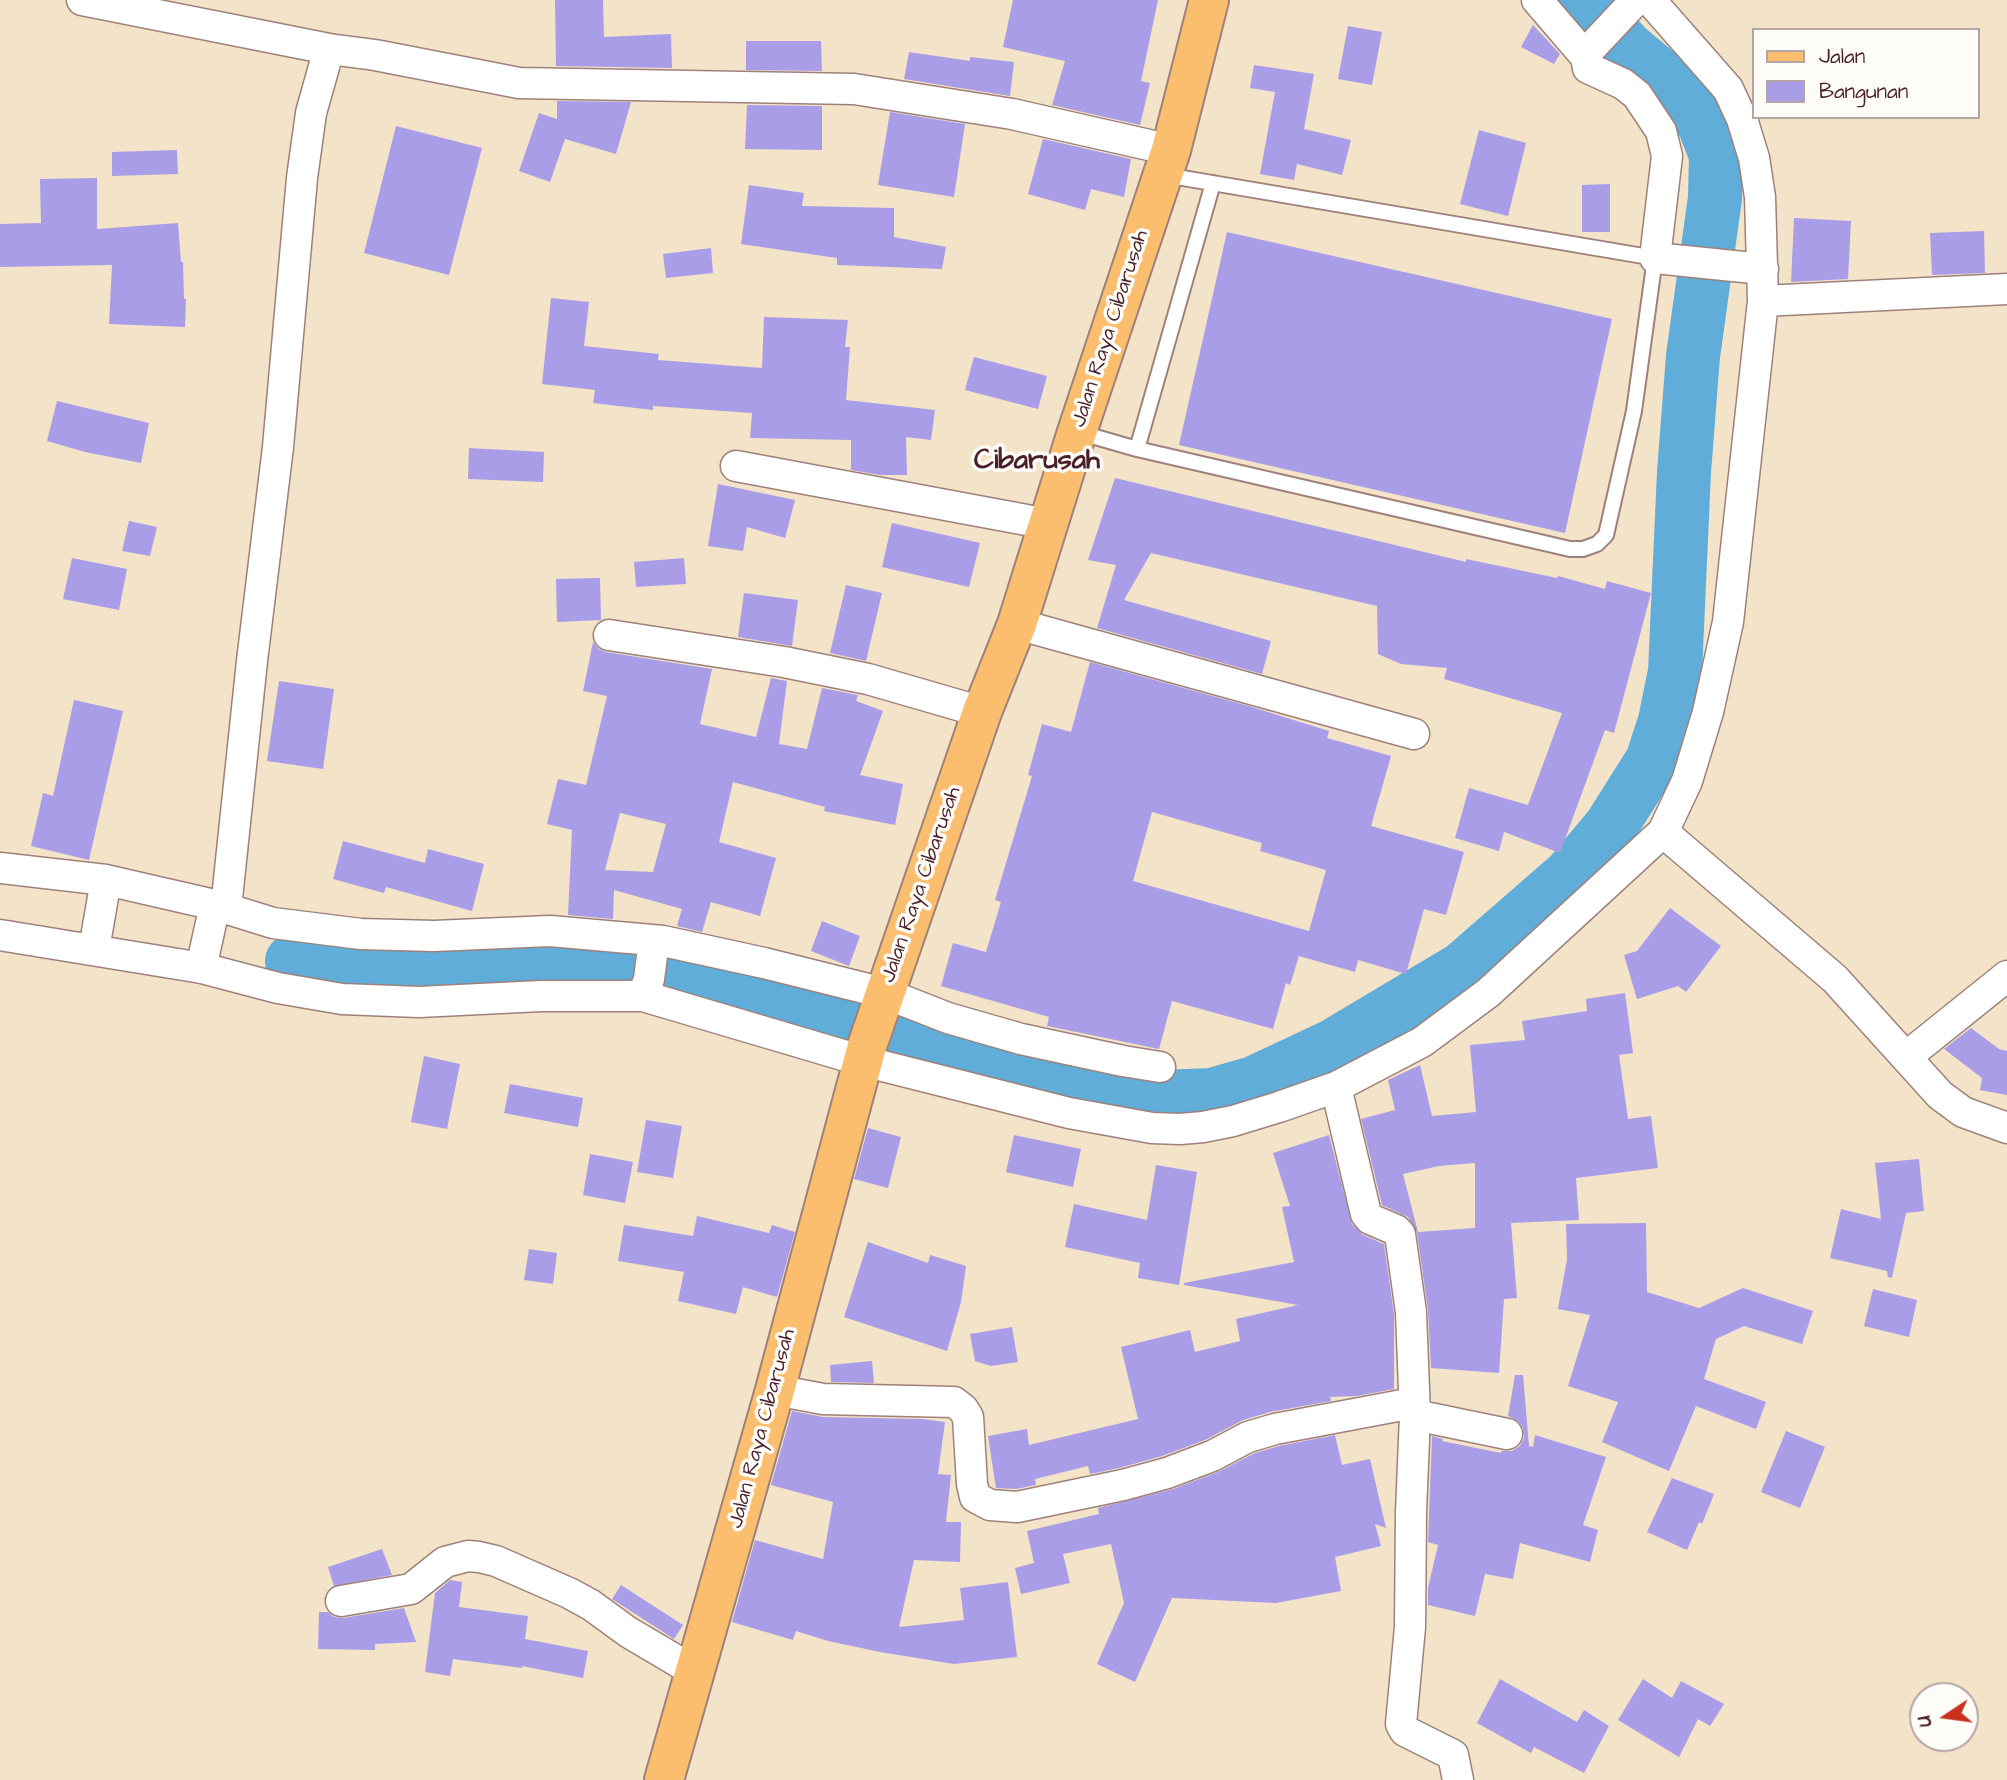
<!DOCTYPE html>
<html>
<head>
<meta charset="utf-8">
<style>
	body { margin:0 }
	#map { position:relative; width:2007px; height:1780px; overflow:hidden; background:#f3e3c8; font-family:"Architects Daughter",sans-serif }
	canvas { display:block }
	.legend { position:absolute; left:1752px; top:28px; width:228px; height:91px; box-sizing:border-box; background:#fdfcf7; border:2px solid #b5a4a5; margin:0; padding:9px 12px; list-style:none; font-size:21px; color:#4a1f2b }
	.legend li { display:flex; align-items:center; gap:14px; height:35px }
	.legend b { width:35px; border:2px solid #b5a4a5 }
	.north { position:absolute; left:1909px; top:1682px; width:70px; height:70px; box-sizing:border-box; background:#fdfcf7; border:2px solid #b5a4a5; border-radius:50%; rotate:257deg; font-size:19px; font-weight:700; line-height:28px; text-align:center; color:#4a1f2b }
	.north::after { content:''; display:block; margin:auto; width:24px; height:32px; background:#c8321e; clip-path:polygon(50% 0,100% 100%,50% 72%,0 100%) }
</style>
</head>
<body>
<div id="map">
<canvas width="2007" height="1780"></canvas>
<ul class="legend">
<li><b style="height:9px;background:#fbbe6e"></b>Jalan</li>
<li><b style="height:19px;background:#a99de8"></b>Bangunan</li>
</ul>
<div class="north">U</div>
</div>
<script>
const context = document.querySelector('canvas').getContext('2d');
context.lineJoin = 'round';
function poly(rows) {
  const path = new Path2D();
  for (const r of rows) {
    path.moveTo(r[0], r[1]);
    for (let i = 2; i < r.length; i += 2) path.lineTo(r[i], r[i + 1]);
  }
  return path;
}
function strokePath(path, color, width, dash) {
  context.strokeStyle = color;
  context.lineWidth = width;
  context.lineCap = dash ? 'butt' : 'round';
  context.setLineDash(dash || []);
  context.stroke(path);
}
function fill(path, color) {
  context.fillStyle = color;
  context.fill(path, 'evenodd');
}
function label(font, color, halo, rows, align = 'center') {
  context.font = font + ' "Architects Daughter",sans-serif';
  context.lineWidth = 7;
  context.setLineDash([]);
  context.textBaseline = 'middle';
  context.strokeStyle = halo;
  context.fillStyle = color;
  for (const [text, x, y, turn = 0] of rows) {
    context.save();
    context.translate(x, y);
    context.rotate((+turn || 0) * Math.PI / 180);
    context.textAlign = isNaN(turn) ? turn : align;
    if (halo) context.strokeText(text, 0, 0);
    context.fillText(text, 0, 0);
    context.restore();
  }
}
const river = poly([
	[292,961,411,970,608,959,682,968,829,1015,982,1054,1089,1090,1135,1098,1212,1095,1254,1083,1333,1046,1462,969,1570,875,1611,826,1652,761,1665,721,1675,672,1684,472,1693,356,1715,198,1716,155,1704,124,1692,105,1675,88,1627,48,1583,0]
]);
const building = poly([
	[555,0,603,0,604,37,671,34,672,68,556,66],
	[1013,0,1158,0,1141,81,1150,83,1140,125,1052,105,1065,61,1003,47],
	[1533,25,1560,54,1554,64,1521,47],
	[1348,26,1382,32,1372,85,1338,79],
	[746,41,821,41,822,71,746,70],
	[909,52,970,61,970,57,1014,62,1010,96,904,79],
	[1254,65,1314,74,1304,129,1351,140,1342,175,1297,164,1294,180,1260,174,1275,92,1250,88],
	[557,101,631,102,616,154,565,139,550,182,519,171,539,113,557,119],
	[747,105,822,106,822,150,745,149],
	[890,112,965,124,954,197,878,185],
	[396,126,482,148,449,275,364,253],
	[1479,130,1526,143,1508,216,1460,204],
	[1043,139,1131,159,1124,197,1091,189,1085,210,1028,194],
	[177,150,178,174,112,176,112,152],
	[97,178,97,229,178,223,181,262,183,262,184,299,186,299,185,327,109,324,112,265,0,267,0,224,41,223,40,179],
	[1610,184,1610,232,1582,232,1582,185],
	[749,185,804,193,802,206,894,208,894,237,946,247,942,269,837,265,837,258,741,244],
	[1794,218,1851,221,1848,279,1791,282],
	[1984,231,1985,273,1932,275,1930,233],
	[1227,232,1612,319,1565,533,1179,445],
	[711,248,713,273,666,278,663,254],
	[551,298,589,302,584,346,659,354,658,360,762,368,764,317,848,320,845,347,850,347,846,400,935,410,931,440,906,437,907,475,880,475,851,470,851,440,750,438,752,413,653,406,653,410,593,403,595,390,542,384],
	[974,357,1047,376,1038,409,965,390],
	[57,401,149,423,141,463,85,452,47,441],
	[469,448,544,452,543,482,468,479],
	[1115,478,1466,562,1466,559,1557,578,1558,576,1605,589,1607,581,1651,593,1614,733,1605,730,1560,853,1504,832,1499,851,1455,838,1469,788,1528,805,1562,713,1444,679,1447,668,1401,664,1378,654,1377,606,1151,553,1124,600,1271,641,1262,674,1097,628,1116,565,1088,560],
	[718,484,795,500,785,538,747,527,743,551,708,546],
	[129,521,157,527,150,556,122,551],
	[892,523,980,543,969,587,882,567],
	[72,558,127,569,119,610,63,599],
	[684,558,686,584,636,587,634,562],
	[600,578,601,620,557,622,556,579],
	[846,585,882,593,866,661,830,653],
	[744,593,798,600,792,646,738,637],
	[593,642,599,649,606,652,712,669,700,724,756,737,771,678,787,681,779,744,807,749,822,688,858,695,856,701,883,711,860,775,903,784,895,825,824,811,825,807,733,782,719,842,776,858,760,916,711,902,702,932,677,926,682,909,614,890,613,919,568,915,572,830,547,824,558,779,586,785,607,696,583,691],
	[620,813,666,824,653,872,605,870],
	[1090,662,1252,707,1329,731,1327,738,1391,756,1371,826,1464,852,1446,915,1424,909,1406,974,1358,960,1355,972,1299,956,1290,985,1286,983,1273,1029,1172,1001,1159,1049,1047,1026,1049,1017,941,986,953,943,986,952,1001,902,995,900,1032,776,1028,775,1042,724,1071,732],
	[1152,812,1262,843,1260,851,1326,870,1309,931,1133,881],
	[279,681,334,689,323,769,267,761],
	[74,700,123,711,89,860,31,846,43,793,53,796],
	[343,841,425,863,428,849,484,864,472,911,386,887,384,893,333,879],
	[1670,908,1721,946,1686,992,1678,986,1637,999,1624,955,1637,951],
	[822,921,860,936,849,966,811,951],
	[1625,993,1633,1053,1619,1055,1628,1119,1651,1116,1658,1168,1576,1178,1579,1220,1511,1223,1517,1298,1504,1299,1499,1373,1431,1368,1428,1310,1417,1232,1408,1217,1382,1205,1361,1119,1395,1110,1388,1080,1420,1065,1432,1116,1476,1112,1470,1045,1525,1040,1522,1021,1587,1011,1586,999],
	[1475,1163,1475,1228,1418,1232,1403,1174,1439,1166],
	[1971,1028,1999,1049,2007,1051,2007,1095,1980,1090,1982,1078,1944,1049],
	[424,1056,460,1064,447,1129,411,1122],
	[510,1084,583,1098,578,1127,504,1113],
	[646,1120,682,1126,673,1178,637,1172],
	[868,1128,901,1137,888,1188,854,1179],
	[1014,1135,1081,1149,1073,1187,1006,1172],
	[1329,1135,1352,1224,1363,1235,1384,1244,1394,1314,1394,1389,1357,1396,1330,1397,1331,1401,1270,1412,1243,1420,1205,1440,1162,1456,1119,1468,1090,1474,1088,1466,1035,1479,1036,1485,1016,1489,996,1488,988,1436,1027,1429,1029,1445,1138,1419,1121,1347,1190,1330,1195,1352,1240,1341,1236,1319,1298,1305,1184,1285,1184,1283,1294,1262,1282,1207,1290,1206,1273,1153],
	[590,1154,633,1162,625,1203,583,1195],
	[1919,1159,1924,1211,1906,1213,1892,1278,1888,1277,1887,1271,1830,1258,1841,1209,1881,1219,1875,1163],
	[1156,1165,1197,1172,1179,1285,1138,1278,1140,1263,1065,1247,1074,1204,1147,1220],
	[697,1216,769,1233,772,1225,795,1232,777,1297,743,1287,736,1314,678,1301,684,1272,618,1261,624,1225,693,1236],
	[1646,1223,1647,1292,1699,1308,1743,1288,1813,1311,1802,1344,1744,1326,1716,1339,1704,1379,1766,1402,1756,1429,1696,1406,1669,1471,1602,1442,1618,1402,1568,1386,1590,1315,1558,1309,1567,1259,1566,1224],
	[868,1242,928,1263,930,1255,966,1266,961,1302,947,1351,844,1317],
	[529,1249,557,1253,553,1284,524,1280],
	[1873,1289,1917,1300,1909,1337,1864,1326],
	[1012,1327,1018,1362,991,1366,975,1361,970,1334],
	[872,1361,874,1383,831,1382,830,1365],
	[1515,1375,1523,1375,1529,1446,1533,1447,1535,1435,1606,1457,1583,1525,1598,1530,1590,1562,1520,1543,1513,1579,1485,1574,1475,1616,1428,1605,1428,1588,1438,1545,1428,1542,1432,1436,1443,1439,1442,1441,1501,1453,1501,1451,1512,1451,1520,1446,1524,1438,1523,1428,1518,1421,1508,1416],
	[792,1411,823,1417,922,1419,945,1422,938,1474,951,1475,946,1522,961,1522,960,1562,914,1560,899,1627,964,1620,960,1588,1008,1582,1017,1657,954,1664,880,1652,828,1641,796,1631,793,1640,732,1622,755,1540,823,1559,833,1502,771,1485],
	[1786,1431,1825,1447,1800,1508,1761,1492],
	[1335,1435,1342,1465,1370,1459,1386,1528,1375,1524,1381,1546,1335,1557,1341,1591,1276,1603,1172,1598,1135,1682,1097,1664,1124,1603,1111,1544,1063,1554,1070,1583,1021,1594,1015,1568,1034,1563,1027,1531,1099,1514,1098,1508,1173,1489,1218,1472,1255,1453,1279,1446],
	[1672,1478,1714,1494,1702,1524,1699,1522,1687,1550,1647,1532],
	[382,1549,392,1575,334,1586,328,1567],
	[450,1580,462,1582,459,1607,528,1616,525,1639,588,1651,583,1678,522,1666,522,1668,453,1659,450,1676,425,1672,435,1593],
	[621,1585,683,1625,674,1639,612,1599],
	[404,1608,416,1642,375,1644,375,1650,318,1649,319,1612,328,1612,334,1617,343,1618],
	[1500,1679,1577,1722,1584,1710,1609,1726,1584,1773,1534,1747,1531,1753,1477,1723],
	[1643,1679,1672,1698,1681,1681,1724,1704,1710,1726,1698,1719,1679,1757,1618,1720]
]);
const service = poly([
	[1078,432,1137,449,1570,549,1583,549,1597,544,1606,535,1634,411,1655,258,1165,175],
	[1137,449,1213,183]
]);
const minor = poly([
	[82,0,329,49,375,55,519,83,854,89,1012,114,1171,150],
	[1537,0,1586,57],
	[1636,0,1589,50,1586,57,1588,68,1623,84,1637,95,1661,131,1667,156,1655,258,1763,269],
	[1763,301,2007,289],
	[736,466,1048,524],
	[1017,624,1414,734],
	[609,635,784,662,868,679,982,712],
	[1663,832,1835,979,1940,1095,1963,1112,2007,1128],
	[0,868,106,880,215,905,273,923,361,934,434,936,550,931,663,941,764,963,884,993,948,1018,1021,1039,1123,1061,1160,1067],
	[226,908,252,661,278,447,302,178,311,113,329,49],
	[0,935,202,968,278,988,342,999,419,1002,541,996,643,996,863,1061,1069,1113,1152,1128,1180,1129,1203,1127,1233,1121,1279,1107,1336,1087,1422,1042,1488,993,1663,832,1687,781,1708,712,1728,622,1763,301,1760,197,1754,158,1742,119,1728,89,1650,0],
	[94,949,106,880],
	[201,968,215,905],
	[643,996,649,979,654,941],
	[1906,1057,2007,976],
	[1336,1087,1366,1214,1370,1219,1396,1230,1400,1234,1411,1312,1415,1415,1411,1512,1410,1627,1401,1724,1405,1731,1453,1755,1458,1780],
	[775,1390,823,1399,954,1402,963,1409,968,1417,972,1484,975,1497,990,1505,1017,1507,1123,1485,1167,1473,1212,1456,1248,1437,1275,1429,1413,1403],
	[1415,1415,1507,1434],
	[341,1601,411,1589,445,1562,468,1556,479,1557,496,1561,569,1593,591,1605,628,1632,694,1671]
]);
const primary = poly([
	[664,1780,775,1390,867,1046,982,712,1017,624,1077,432,1171,150,1209,0]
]);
const streetNames = [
	["Jalan Raya Cibarusah",1111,329,-72],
	["Jalan Raya Cibarusah",922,885,-71],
	["Jalan Raya Cibarusah",763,1429,-75]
];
const districtNames = [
	["Cibarusah",1037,462]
];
strokePath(river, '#5fadd8', 54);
fill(building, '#a99de8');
strokePath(service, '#9e817a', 18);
strokePath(minor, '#9e817a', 33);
strokePath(primary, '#9e817a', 42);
strokePath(service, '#fff', 14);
strokePath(minor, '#fff', 30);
strokePath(primary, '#fbbe6e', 38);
label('21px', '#4a1f2b', '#fdfcf7', streetNames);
label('bold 28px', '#4a1f2b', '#fdfcf7', districtNames);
</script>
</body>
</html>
